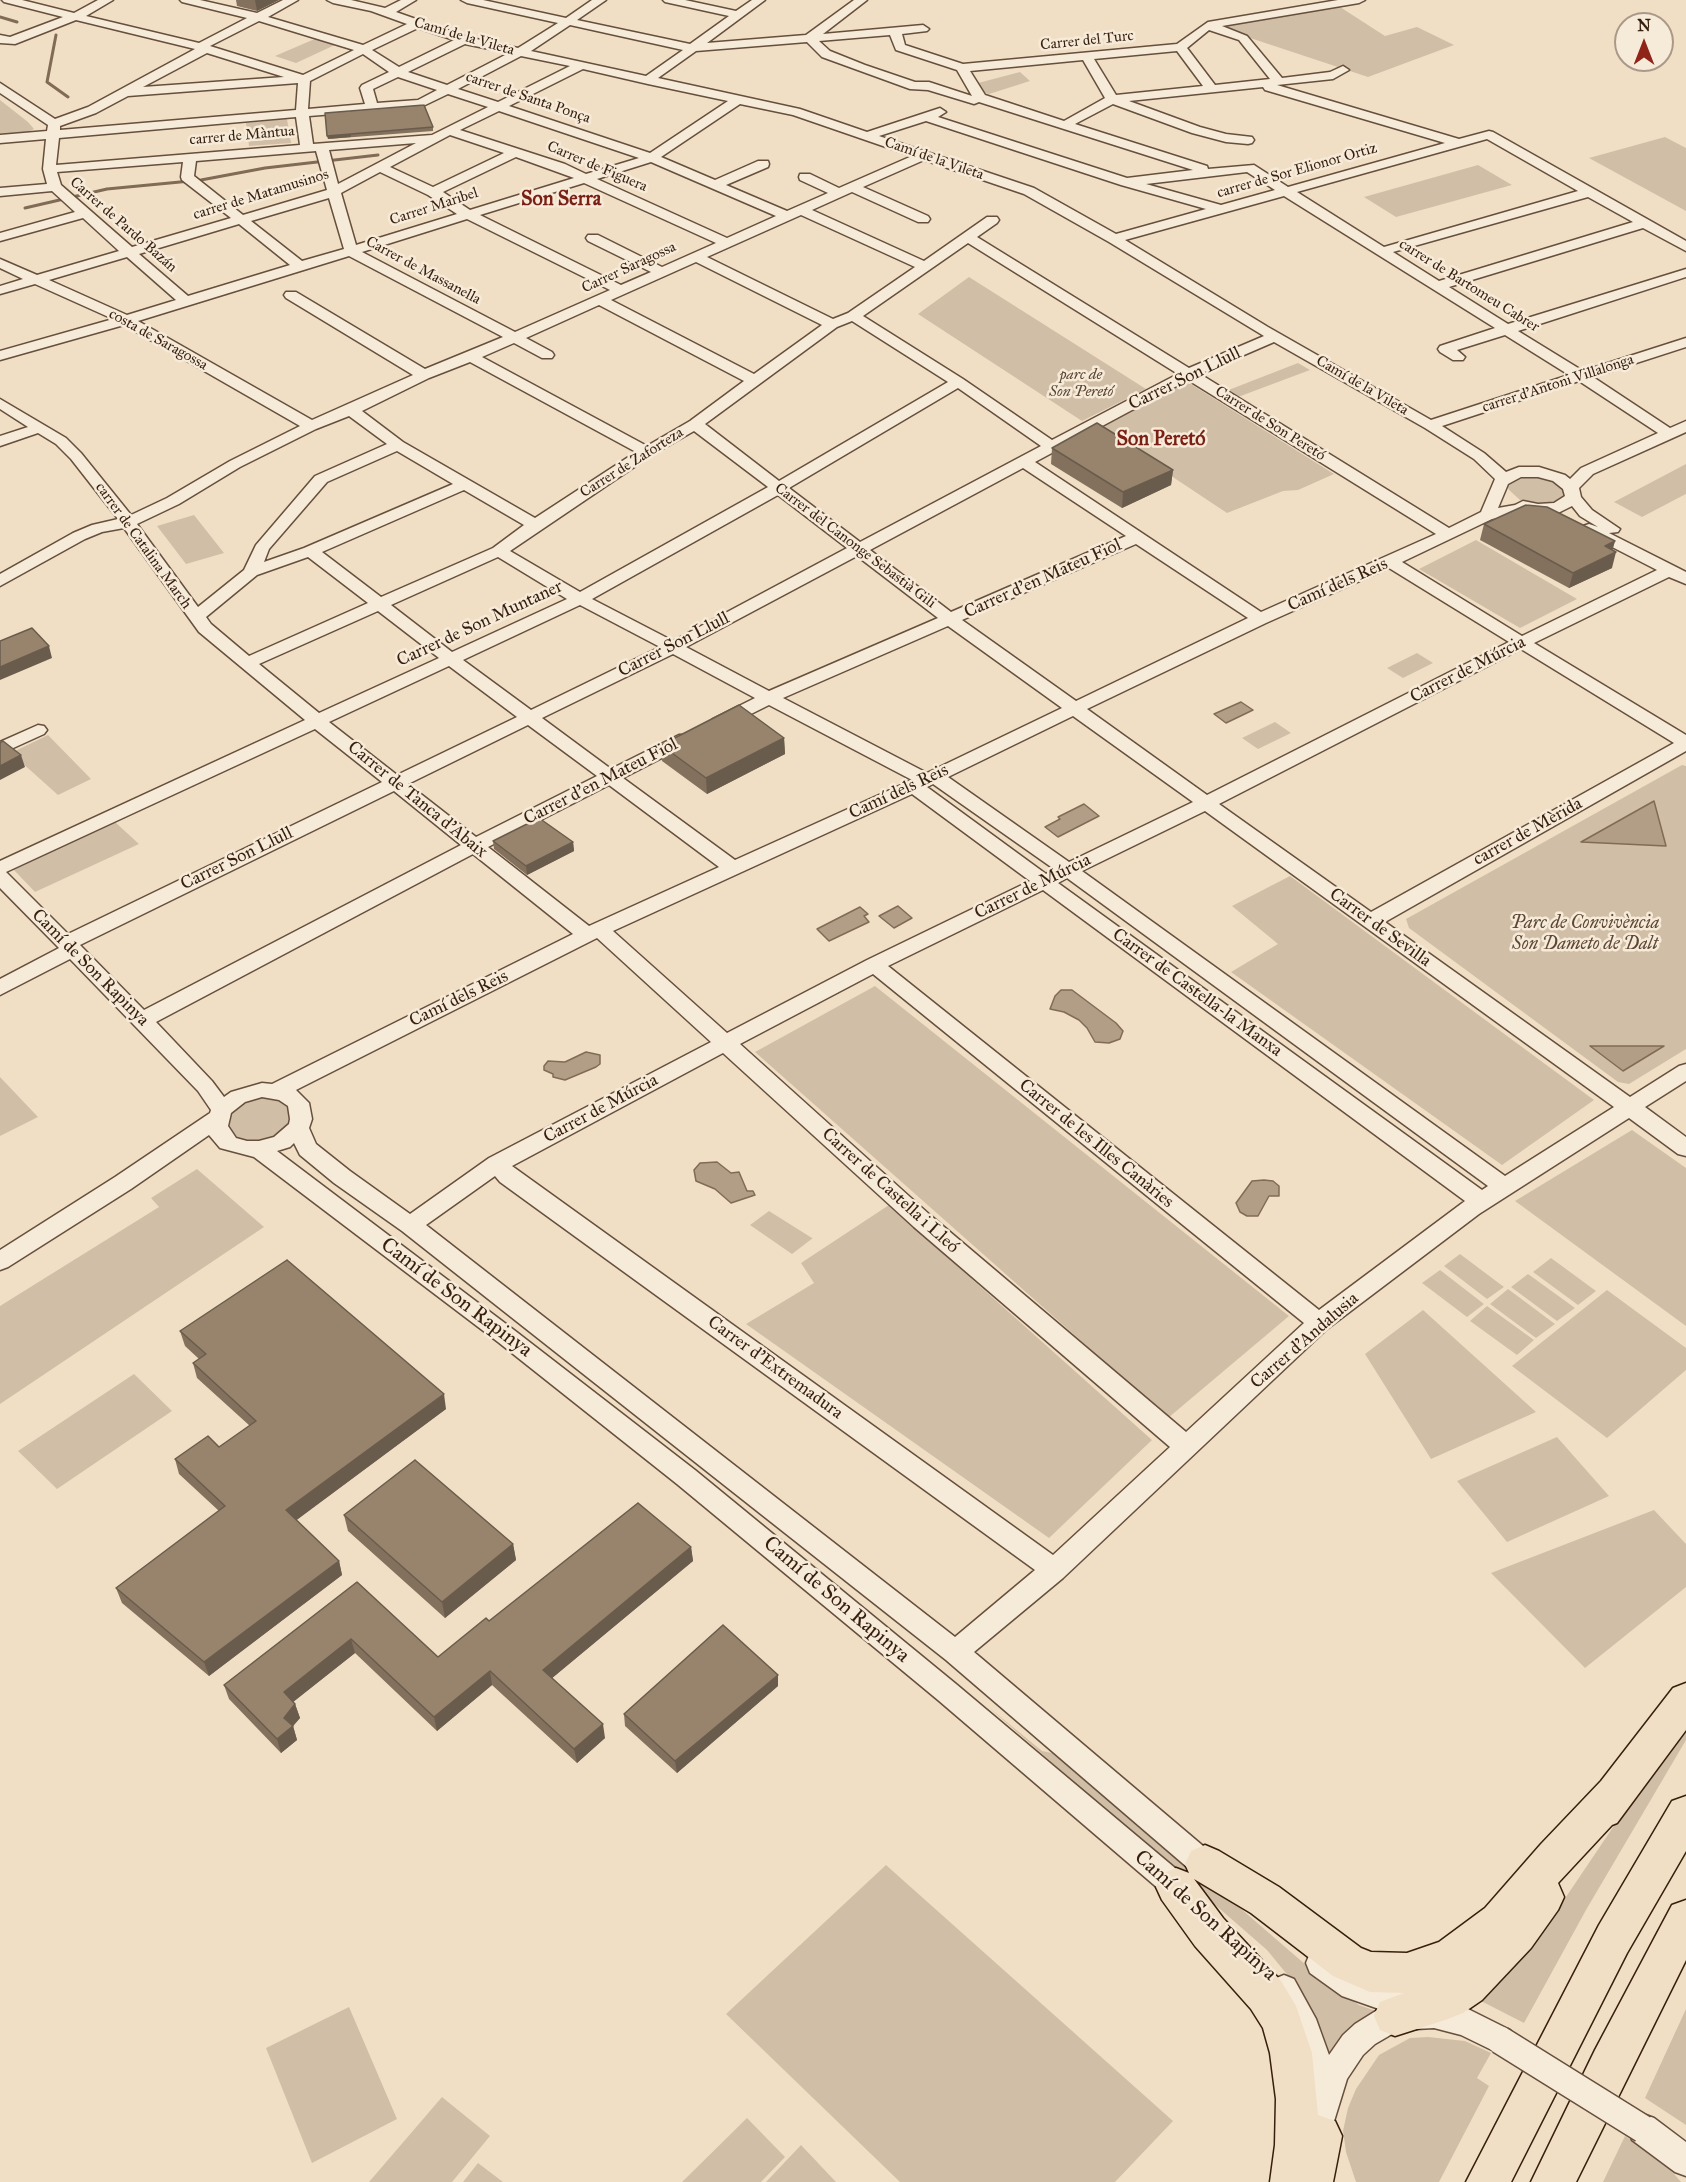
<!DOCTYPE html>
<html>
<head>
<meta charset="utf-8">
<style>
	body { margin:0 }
	#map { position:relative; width:1686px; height:2182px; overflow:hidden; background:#f1dfc5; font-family:"IM FELL Great Primer",serif }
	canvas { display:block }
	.north { position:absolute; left:1614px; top:12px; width:60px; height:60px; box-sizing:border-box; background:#f6ead9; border:2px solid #a98; border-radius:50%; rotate:0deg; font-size:16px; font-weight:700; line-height:24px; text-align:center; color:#371f0e }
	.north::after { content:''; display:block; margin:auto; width:21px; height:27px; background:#8f2418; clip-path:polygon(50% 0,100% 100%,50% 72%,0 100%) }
</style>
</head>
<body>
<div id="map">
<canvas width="1686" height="2182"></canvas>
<div class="north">N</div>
</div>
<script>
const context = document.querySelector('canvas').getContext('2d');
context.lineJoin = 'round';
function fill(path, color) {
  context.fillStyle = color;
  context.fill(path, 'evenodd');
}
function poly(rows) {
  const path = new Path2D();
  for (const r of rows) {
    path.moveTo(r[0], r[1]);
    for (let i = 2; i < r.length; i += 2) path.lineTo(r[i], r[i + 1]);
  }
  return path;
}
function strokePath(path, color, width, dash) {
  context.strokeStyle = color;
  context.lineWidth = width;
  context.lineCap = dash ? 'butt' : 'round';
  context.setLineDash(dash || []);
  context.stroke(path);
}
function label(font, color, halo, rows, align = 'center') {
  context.font = font + ' "IM FELL Great Primer",serif';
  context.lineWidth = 5;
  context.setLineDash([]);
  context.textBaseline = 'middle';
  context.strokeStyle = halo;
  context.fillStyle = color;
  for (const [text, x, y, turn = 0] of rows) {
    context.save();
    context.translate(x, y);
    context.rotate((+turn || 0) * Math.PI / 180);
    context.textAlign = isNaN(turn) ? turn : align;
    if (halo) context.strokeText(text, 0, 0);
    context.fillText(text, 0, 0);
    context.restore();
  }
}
const green = poly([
	[1340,7,1385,36,1417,27,1454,45,1368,77,1217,27,1219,24],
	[317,38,337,44,296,63,275,56],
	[1020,72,1030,81,989,94,982,92,978,83],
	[0,100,28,122,34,129,28,132,0,135],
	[287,119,291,143,249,146,246,123],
	[1665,137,1686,148,1686,211,1589,158],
	[1478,165,1512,185,1396,217,1364,197],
	[969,277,1146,389,1082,421,918,314],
	[1298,363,1310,370,1238,397,1226,391],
	[1186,381,1334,474,1298,490,1283,491,1227,513,1099,428],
	[1686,464,1686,494,1682,496,1642,517,1614,502],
	[1538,474,1563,485,1566,496,1554,504,1537,504,1520,500,1509,490,1507,485,1514,477],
	[194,515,224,553,186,564,157,526],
	[1476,540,1577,599,1520,628,1419,569],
	[1417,653,1433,663,1403,678,1387,668],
	[1275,722,1291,733,1258,749,1242,738],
	[48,735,91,779,58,795,11,753],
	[1682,765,1686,766,1686,1049,1629,1084,1618,1082,1409,928,1406,919],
	[115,822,139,844,35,892,13,869],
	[1290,876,1465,1005,1594,1100,1502,1165,1231,972,1278,944,1232,906],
	[875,986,1289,1316,1168,1418,755,1052],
	[0,1077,38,1117,0,1136],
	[264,1097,283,1101,290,1106,294,1120,284,1134,254,1144,235,1138,227,1125,234,1110,253,1099],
	[1632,1130,1686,1168,1686,1326,1515,1201],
	[197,1169,264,1227,0,1404,0,1306,159,1207,151,1198],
	[889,1205,1152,1440,1049,1538,746,1324,814,1283,801,1263],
	[769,1211,812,1238,813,1238,792,1254,750,1225],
	[1460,1254,1504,1287,1487,1299,1444,1266],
	[1551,1258,1596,1291,1578,1305,1533,1272],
	[1440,1270,1484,1304,1467,1317,1422,1283],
	[1528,1274,1575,1308,1557,1321,1511,1287],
	[1508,1289,1555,1324,1536,1338,1490,1304],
	[1607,1290,1686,1348,1686,1370,1607,1438,1512,1366],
	[1487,1306,1534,1340,1517,1355,1470,1321],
	[1423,1310,1536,1412,1431,1459,1365,1354],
	[134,1374,172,1411,57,1489,18,1451],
	[1557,1437,1609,1496,1507,1542,1457,1481],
	[1654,1510,1686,1544,1686,1587,1585,1668,1491,1573],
	[986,1705,1042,1751,1057,1754,1123,1807,1328,1984,1359,2005,1376,2011,1358,2022,1341,2038,1330,2055,1322,2031,1304,1995,1267,1950],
	[1686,1726,1686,1740,1586,1910,1524,2023,1481,2001,1480,1997,1539,1937,1630,1802],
	[886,1865,1173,2121,1115,2182,900,2182,726,2014],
	[349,2007,397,2119,312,2163,266,2048],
	[1686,2009,1686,2125,1645,2098],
	[1428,2037,1465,2041,1491,2053,1477,2078,1489,2086,1439,2182,1356,2182,1346,2152,1343,2131,1348,2108,1356,2089,1379,2055,1410,2038],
	[442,2097,490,2136,452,2182,369,2182],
	[747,2118,785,2157,761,2182,682,2182],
	[1625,2136,1663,2161,1681,2182,1603,2182],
	[801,2145,836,2182,766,2182],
	[478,2163,503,2182,463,2182]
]);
const water = poly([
	[1241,702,1253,710,1226,723,1214,714,1241,702],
	[1654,801,1666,846,1581,842,1654,801],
	[1084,804,1099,816,1058,837,1045,827,1060,819,1058,817,1084,804],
	[898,906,912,918,894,928,879,916,898,906],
	[860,907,868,914,864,916,869,922,829,941,817,929,860,907],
	[1061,990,1072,990,1116,1023,1123,1031,1120,1039,1109,1043,1095,1042,1087,1028,1079,1020,1064,1012,1050,1009,1055,996,1061,990],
	[1590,1046,1664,1046,1623,1071,1590,1046],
	[586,1052,600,1055,600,1064,596,1067,565,1080,553,1077,553,1074,544,1070,544,1066,548,1061,565,1062,586,1052],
	[717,1162,731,1173,739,1172,747,1191,753,1191,755,1195,731,1203,715,1189,696,1181,694,1170,700,1163,717,1162],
	[1264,1180,1273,1181,1279,1186,1279,1196,1269,1196,1258,1216,1247,1216,1240,1212,1236,1203,1252,1181,1264,1180]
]);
const stream = poly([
	[0,17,17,22],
	[56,35,47,82,68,97],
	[25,208,107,189,201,180,265,168,378,155]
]);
const minor = poly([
	[2,0,22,0,74,13,98,0,113,0,86,16,199,43,247,18,182,2,180,0,200,0,257,13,283,0,298,0,268,17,363,45,407,24,371,11,333,3,327,0,351,0,385,8,401,0,416,0,396,12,467,37,518,48,558,23,467,3,461,0,483,0,566,18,592,0,606,0,577,20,690,44,729,16,665,2,663,0,685,0,736,11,752,0,765,0,707,43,806,35,854,0,867,0,823,34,923,25,929,29,927,31,902,34,905,45,963,64,1177,44,1208,22,1338,0,1365,0,1359,3,1222,26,1247,36,1282,78,1330,72,1343,66,1349,70,1333,79,1277,85,1459,139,1489,131,1493,132,1686,241,1686,251,1643,228,1449,287,1508,324,1686,269,1686,277,1518,331,1583,371,1686,338,1686,347,1593,377,1670,428,1686,421,1686,432,1593,474,1579,488,1581,497,1592,510,1620,529,1618,532,1609,533,1686,572,1686,584,1669,577,1534,643,1686,735,1686,751,1385,922,1630,1097,1679,1066,1686,1064,1686,1081,1645,1107,1686,1137,1686,1156,1678,1154,1629,1118,1479,1214,1327,1329,1063,1578,974,1652,1222,1862,1226,1871,1222,1880,1212,1884,1202,1880,946,1660,402,1231,334,1183,300,1155,294,1143,290,1147,277,1151,514,1330,695,1470,956,1684,1194,1884,1198,1893,1194,1902,1184,1906,1174,1902,938,1700,677,1484,498,1342,254,1157,220,1148,209,1135,131,1189,8,1267,0,1270,0,1250,115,1177,210,1113,211,1110,198,1091,70,959,0,995,0,979,59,948,0,888,0,861,305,720,199,632,124,528,102,532,85,539,0,586,0,574,73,533,92,525,118,519,71,459,56,444,38,433,0,446,0,436,28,427,0,409,0,399,66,438,81,453,131,515,167,498,230,461,300,426,124,325,0,360,0,351,113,319,35,284,0,294,0,286,23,279,0,268,0,259,37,275,119,251,83,218,0,241,0,233,75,212,52,191,0,196,0,188,47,184,43,169,46,139,0,143,0,135,47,131,48,125,0,93,0,83,55,119,88,107,195,49,76,20,15,44,0,43,0,35,10,37,63,17,4,2,2,0],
	[259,21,354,50,303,75,210,46,259,21],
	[570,25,683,50,646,76,531,51,570,25],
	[418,28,454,40,399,67,372,50,418,28],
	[1209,30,1239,40,1270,79,1215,85,1187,48,1209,30],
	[890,35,896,50,957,70,972,96,929,82,915,82,865,65,830,51,819,41,890,35],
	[807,42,822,57,910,89,928,90,974,104,979,102,1193,170,1127,178,938,117,946,112,940,108,867,132,800,109,658,78,696,51,807,42],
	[465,44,509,53,447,85,408,72,465,44],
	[1177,51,1203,86,1116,95,1094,59,1177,51],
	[207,53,284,77,143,87,207,53],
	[363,54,389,72,362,85,360,88,365,104,308,109,310,81,363,54],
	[521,56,570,66,498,102,458,89,521,56],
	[1083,60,1105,98,1064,121,985,95,970,71,1083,60],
	[583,69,648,84,728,101,650,153,509,106,583,69],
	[398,77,437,90,418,100,377,103,373,89,398,77],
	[298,83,296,110,60,130,60,126,96,113,128,96,298,83],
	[1263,87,1265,90,1445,143,1288,187,1254,165,1208,169,1207,166,1075,124,1113,104,1192,133,1226,142,1248,144,1252,143,1254,140,1252,137,1226,134,1200,127,1129,101,1263,87],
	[448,94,488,107,432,135,313,144,309,116,421,107,448,94],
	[740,104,793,115,912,156,839,188,810,174,800,174,799,177,800,180,828,193,787,211,726,185,768,167,769,164,768,161,758,161,715,180,661,157,740,104],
	[499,111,639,158,586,174,565,164,460,130,499,111],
	[296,117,300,145,56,165,59,138,296,117],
	[926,121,1121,185,1206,209,1116,234,1034,188,879,136,926,121],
	[450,135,504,153,433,187,390,167,450,135],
	[1487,139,1578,191,1384,247,1297,192,1487,139],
	[416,143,338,184,329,150,416,143],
	[316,151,327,190,243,215,194,176,196,161,316,151],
	[516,157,574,178,470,210,443,192,516,157],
	[924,160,1024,194,1109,242,1264,336,1189,368,977,237,997,223,999,220,997,217,987,217,924,261,812,210,852,192,918,222,928,222,930,219,928,216,863,187,924,160],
	[183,162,181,177,182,180,231,218,132,247,61,185,57,172,183,162],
	[651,162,776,216,727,238,597,179,651,162],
	[380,172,428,195,457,214,356,245,341,193,380,172],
	[1247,172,1275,190,1221,205,1146,184,1247,172],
	[584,183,716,243,662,267,598,235,588,235,586,238,588,241,651,272,621,285,480,215,584,183],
	[1284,196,1495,328,1440,346,1438,349,1440,352,1453,360,1463,360,1465,357,1457,350,1505,335,1569,375,1431,420,1268,327,1125,240,1284,196],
	[1588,197,1633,222,1439,281,1393,252,1588,197],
	[329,198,344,249,302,261,251,221,329,198],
	[801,215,915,267,848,313,833,319,707,257,801,215],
	[467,219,610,290,515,332,362,252,467,219],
	[239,224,290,265,188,296,139,254,239,224],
	[968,243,1178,374,1052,440,963,379,863,316,968,243],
	[349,256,503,337,425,369,296,292,286,292,284,295,286,298,413,375,312,420,138,321,349,256],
	[127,257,176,300,127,315,49,280,127,257],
	[696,262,822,325,754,374,611,300,696,262],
	[599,305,744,381,690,421,647,446,482,357,514,343,542,358,552,358,554,355,552,352,526,338,599,305],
	[852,321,948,382,779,481,705,424,837,327,852,321],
	[1274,342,1425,428,1474,459,1495,479,1481,512,1449,528,1200,374,1274,342],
	[470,362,636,452,535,518,403,442,362,411,429,378,470,362],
	[1188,380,1436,534,1261,612,1035,462,1188,380],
	[1579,381,1658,433,1581,468,1570,479,1565,475,1539,467,1519,467,1506,472,1484,453,1442,426,1579,381],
	[958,388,1041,446,860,542,789,488,958,388],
	[349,416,387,444,315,476,256,545,244,570,198,607,137,524,179,504,240,467,316,429,349,416],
	[694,431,768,487,580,592,510,551,652,455,694,431],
	[397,451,453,484,304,548,264,562,269,549,327,482,397,451],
	[1023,468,1126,536,951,612,870,550,1023,468],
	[1521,477,1538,477,1553,481,1563,489,1565,496,1554,503,1538,504,1523,501,1515,505,1498,508,1508,484,1521,477],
	[464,490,524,525,493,548,381,597,322,552,464,490],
	[778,495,847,548,673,641,592,599,778,495],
	[1572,506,1580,516,1598,527,1589,524,1583,526,1581,529,1583,532,1657,570,1522,636,1402,562,1492,519,1530,512,1558,513,1572,506],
	[1136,544,1248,618,1076,701,962,620,1136,544],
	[857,556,938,618,769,691,686,647,857,556],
	[308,557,368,603,249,656,211,624,206,617,257,575,308,557],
	[498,557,567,599,452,652,391,605,498,557],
	[1389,568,1509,642,1207,795,1087,709,1266,623,1389,568],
	[580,605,660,647,531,710,463,660,580,605],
	[378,611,439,658,319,713,259,664,378,611],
	[948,626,1062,708,927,773,783,698,948,626],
	[1521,649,1674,743,1371,912,1219,804,1521,649],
	[673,654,755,698,713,719,710,723,713,727,725,727,769,705,912,780,735,860,623,778,691,743,694,739,691,735,679,735,611,769,542,718,673,654],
	[449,666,517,717,397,775,329,722,449,666],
	[1073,716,1193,802,1069,862,948,777,1073,716],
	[528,725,597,776,476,837,408,784,528,725],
	[315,729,382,782,68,934,6,872,315,729],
	[933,784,1054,869,1046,874,927,787,933,784],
	[609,785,719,867,589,926,488,847,609,785],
	[394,791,461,845,144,1010,80,945,394,791],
	[912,794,1030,881,867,960,727,1033,613,931,912,794],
	[1205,811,1614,1107,1505,1176,1082,871,1205,811],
	[473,854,573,934,272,1084,262,1083,231,1092,224,1097,212,1081,156,1022,473,854],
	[1067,878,1488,1186,1482,1190,1058,883,1067,878],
	[1043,890,1465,1201,1319,1310,888,966,1043,890],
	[597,938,711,1042,489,1158,410,1214,350,1171,316,1144,309,1128,312,1119,309,1103,296,1090,597,938],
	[873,974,1304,1323,1186,1432,930,1215,740,1044,873,974],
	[723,1053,914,1227,1170,1447,1053,1555,512,1166,723,1053],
	[262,1097,279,1100,288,1106,290,1119,289,1124,274,1137,259,1141,247,1141,236,1138,228,1126,231,1113,245,1102,262,1097],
	[495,1176,500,1182,1035,1570,955,1637,426,1225,495,1176],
	[38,725,44,726,47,730,44,734,0,754,0,742,38,725],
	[1320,1949,1330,1953,1361,1975,1413,1993,1423,1997,1425,2000,1434,2000,1466,2008,1510,2030,1515,2040,1510,2050,1500,2054,1461,2035,1434,2028,1399,2030,1375,2044,1363,2055,1347,2079,1331,2131,1320,2135,1309,2131,1305,2120,1305,2079,1293,2034,1270,1989,1274,1979,1284,1975,1294,1979,1316,2019,1329,2055,1343,2035,1355,2024,1379,2009,1342,1996,1310,1973,1306,1963,1310,1953,1320,1949],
	[1643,2114,1654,2118,1686,2142,1686,2176,1675,2172,1632,2140,1628,2129,1632,2118,1643,2114]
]);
const highway = poly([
	[1686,1683,1686,1730,1617,1823,1612,1825,1558,1883,1564,1897,1558,1910,1531,1948,1482,2000,1463,2013,1448,2019,1395,2036,1380,2030,1374,2016,1380,2002,1404,1993,1370,1992,1333,1976,1251,1913,1194,1879,1223,1918,1281,1981,1296,2006,1312,2053,1318,2115,1335,2121,1342,2136,1333,2182,1270,2182,1275,2145,1276,2099,1270,2053,1263,2028,1251,2009,1195,1946,1162,1900,1156,1887,1162,1874,1176,1868,1189,1873,1185,1864,1191,1851,1205,1845,1219,1851,1279,1887,1361,1948,1371,1952,1407,1953,1439,1942,1485,1908,1541,1844,1601,1781,1673,1688,1686,1683],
	[1686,1796,1686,1851,1627,1953,1511,2182,1466,2182,1599,1925,1672,1801,1686,1796],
	[1686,1900,1686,1960,1576,2182,1531,2182,1595,2050,1672,1905,1686,1900]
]);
const minorBridge = poly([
	[1500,2040,1643,2129]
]);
const wall = poly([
	[236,0,279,0,257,11,237,6],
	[424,105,433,127,433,131,328,139],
	[1052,448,1173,470,1171,485,1122,508,1051,464],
	[1484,524,1615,541,1612,550,1612,568,1569,588,1480,540],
	[784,738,785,754,707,794,662,761,661,745],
	[493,841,573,842,574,851,527,875,494,849],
	[180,1331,446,1409,296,1520,339,1561,342,1575,209,1676,122,1603,116,1588,219,1511,179,1474,175,1459,219,1447,250,1426,197,1378,193,1363,199,1359,185,1346],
	[344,1515,513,1544,516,1560,445,1618,348,1531],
	[691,1547,693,1561,552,1678,605,1738,577,1763,492,1685,437,1731,355,1653,293,1702,295,1704,300,1718,293,1726,297,1740,281,1753,229,1699,224,1685,357,1582,438,1657,489,1621],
	[778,1686,677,1773,625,1726,624,1714]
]);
const shadedWall = poly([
	[255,0,279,0,257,11],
	[351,134,351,137,328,139,327,136],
	[1173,470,1171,485,1122,508,1123,492],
	[1615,541,1611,555,1616,552,1612,568,1569,588,1573,573,1605,546],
	[49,646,52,658,0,680,0,667],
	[784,738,785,754,707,794,706,778],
	[21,755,25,767,0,780,0,766],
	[573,842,574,851,527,875,526,866],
	[444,1394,446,1409,290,1525,286,1510],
	[513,1544,516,1560,445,1618,442,1602],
	[691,1547,693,1561,545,1684,543,1670],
	[339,1561,342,1575,209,1676,204,1662],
	[351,1639,355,1653,288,1706,284,1692],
	[490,1671,492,1685,437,1731,434,1717],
	[778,1675,778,1686,677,1773,675,1761],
	[295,1704,300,1718,293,1726,297,1740,281,1753,277,1739,284,1718],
	[603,1724,605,1738,577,1763,574,1749]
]);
const building = poly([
	[424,105,433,127,327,136,325,113,424,105],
	[1097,423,1173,470,1123,492,1052,448,1097,423],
	[1526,505,1547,507,1615,541,1605,546,1616,552,1573,573,1484,524,1526,505],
	[32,628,49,646,0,667,0,641,32,628],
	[739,705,784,738,706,778,661,745,739,705],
	[3,741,21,755,0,766,0,743,3,741],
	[539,818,573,842,526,866,493,841,539,818],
	[287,1260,444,1394,286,1510,339,1561,204,1662,116,1588,225,1506,175,1459,208,1436,219,1447,256,1421,193,1363,206,1354,180,1331,287,1260],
	[415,1460,513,1544,442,1602,344,1515,415,1460],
	[638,1503,691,1547,543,1670,603,1724,574,1749,490,1671,434,1717,351,1639,284,1692,295,1704,284,1718,293,1726,277,1739,224,1685,357,1582,438,1657,486,1618,489,1621,638,1503],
	[723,1625,778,1675,675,1761,624,1714,723,1625]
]);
const farStreetnames = [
	["Camí de la Vileta",464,37,16],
	["Carrer del Turc",1087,41,-6],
	["carrer de Santa Ponça",528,98,19],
	["carrer de Màntua",242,136,-5],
	["Camí de la Vileta",934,159,19],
	["Carrer de Figuera",597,167,23],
	["carrer de Sor Elionor Ortiz",1297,171,-16],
	["carrer de Matamusinos",261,195,-17],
	["Carrer Maribel",434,207,-18],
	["Carrer de Pardo Bazán",123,225,41],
	["Carrer Saragossa",629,268,-25],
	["Carrer de Massanella",423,271,28],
	["carrer de Bartomeu Cabrer",1469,286,32],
	["costa de Saragossa",158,340,29],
	["carrer d'Antoni Villalonga",1558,384,-18],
	["Camí de la Vileta",1362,386,30],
	["Carrer de Son Peretó",1270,424,32],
	["Carrer de Zaforteza",632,463,-32],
	["carrer de Catalina March",143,546,54],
	["Carrer del Canonge Sebastià Gili",855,546,37]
];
const farParknames = [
	["parc de",1081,375],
	["Son Peretó",1081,392]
];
const streetNames = [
	["Carrer Son Llull",1185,379,-26],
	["Carrer d'en Mateu Fiol",1043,579,-24],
	["Camí dels Reis",1338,585,-24],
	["Carrer de Son Muntaner",480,624,-25],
	["Carrer Son Llull",674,645,-27],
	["Carrer de Múrcia",1468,670,-27],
	["Carrer d'en Mateu Fiol",601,782,-27],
	["Camí dels Reis",899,792,-25],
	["Carrer de Tanca d'Abaix",417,800,39],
	["carrer de Mèrida",1528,832,-29],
	["Carrer Son Llull",237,859,-26],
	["Carrer de Múrcia",1033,887,-26],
	["Carrer de Sevilla",1380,928,36],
	["Camí de Son Rapinya",90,968,45],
	["Carrer de Castella-la Manxa",1197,993,36],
	["Camí dels Reis",459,999,-26],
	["Carrer de Múrcia",601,1109,-28],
	["Carrer de les Illes Canàries",1096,1144,39],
	["Carrer de Castella i Lleó",890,1191,42],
	["Carrer d'Andalusia",1305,1341,-41],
	["Carrer d'Extremadura",775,1368,36]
];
const parkNames = [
	["Parc de Convivència",1585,924],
	["Son Dameto de Dalt",1585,945]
];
const farDistrictnames = [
	["Son Serra",561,200],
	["Son Peretó",1161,440]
];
const nearStreetnames = [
	["Camí de Son Rapinya",456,1298,37],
	["Camí de Son Rapinya",836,1600,40],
	["Camí de Son Rapinya",1205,1916,42]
];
fill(green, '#d1bea6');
fill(water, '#b29e87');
strokePath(water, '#816b57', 1.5);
strokePath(stream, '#816b57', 3);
strokePath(minor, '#664f3c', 3);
strokePath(highway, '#371f0e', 3);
fill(minor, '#f6ead9');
fill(highway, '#f1dfc5');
strokePath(minorBridge, '#664f3c', 30, []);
strokePath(minorBridge, '#f6ead9', 27);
fill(wall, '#83715e');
fill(shadedWall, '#6a5c4c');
fill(building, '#98836d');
strokePath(building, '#6a5c4c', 1.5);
label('15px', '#371f0e', '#f6ead9', farStreetnames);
label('italic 15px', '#5e4734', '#f6ead9', farParknames);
label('18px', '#371f0e', '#f6ead9', streetNames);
label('italic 18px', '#5e4734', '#f6ead9', parkNames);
label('bold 20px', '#7a1f14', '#f6ead9', farDistrictnames);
label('21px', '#371f0e', '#f6ead9', nearStreetnames);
</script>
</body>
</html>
